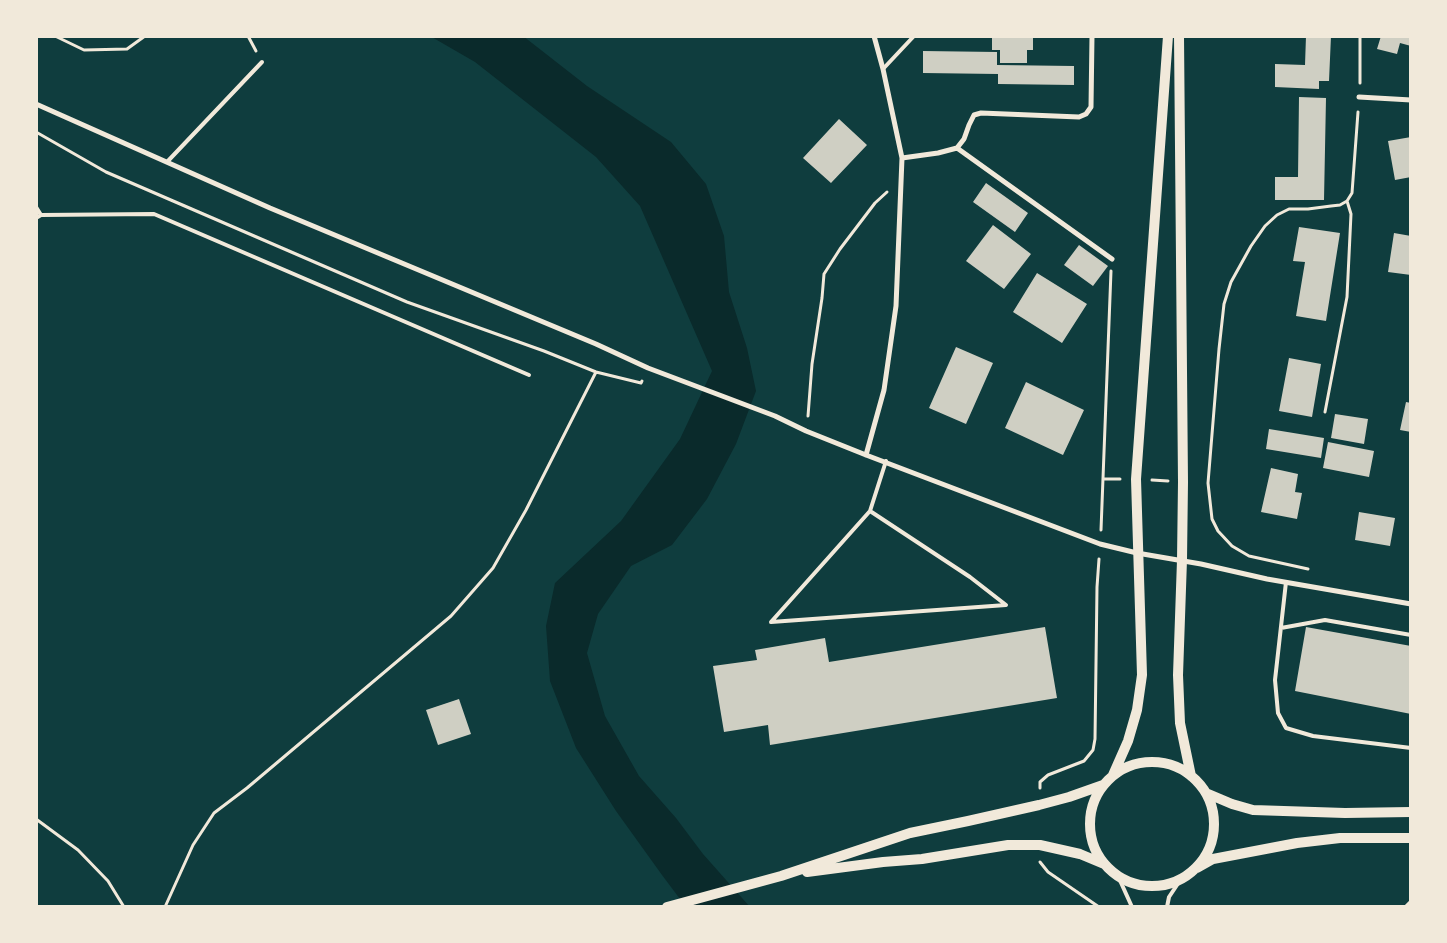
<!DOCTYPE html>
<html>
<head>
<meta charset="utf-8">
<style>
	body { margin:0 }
	#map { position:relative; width:1447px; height:943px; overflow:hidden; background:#0f3d3e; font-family:Helvetica,sans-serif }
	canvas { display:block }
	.frame { position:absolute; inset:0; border:38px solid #f1e9da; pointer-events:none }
</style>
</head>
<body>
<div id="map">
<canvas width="1447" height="943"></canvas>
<div class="frame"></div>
</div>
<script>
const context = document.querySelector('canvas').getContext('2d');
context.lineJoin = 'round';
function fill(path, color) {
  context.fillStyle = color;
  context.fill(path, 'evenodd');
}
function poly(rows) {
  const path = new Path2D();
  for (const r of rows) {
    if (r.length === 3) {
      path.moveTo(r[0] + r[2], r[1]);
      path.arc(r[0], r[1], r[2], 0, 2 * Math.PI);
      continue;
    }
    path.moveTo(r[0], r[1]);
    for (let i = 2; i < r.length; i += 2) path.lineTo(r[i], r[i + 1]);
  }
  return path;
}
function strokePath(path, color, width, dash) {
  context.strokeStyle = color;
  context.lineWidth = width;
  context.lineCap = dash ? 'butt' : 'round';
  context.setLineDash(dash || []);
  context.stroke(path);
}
const water = poly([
	[430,36,523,36,587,86,671,142,706,184,724,236,729,292,747,348,756,391,736,444,707,499,672,545,631,566,598,614,587,653,605,716,639,776,676,818,703,854,750,907,686,907,662,875,616,811,576,748,550,681,546,626,555,583,621,521,680,439,712,371,640,206,596,157,475,62]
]);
const building = poly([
	[992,36,1033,36,1033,50,1027,50,1027,63,1000,63,1000,50,992,50],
	[1306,36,1331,36,1329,81,1319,81,1319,89,1275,87,1275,64,1305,65],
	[1381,36,1411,36,1411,46,1400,43,1397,54,1377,49],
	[923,51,997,52,997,65,1074,66,1074,85,998,84,998,74,923,73],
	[1299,97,1326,98,1324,200,1275,200,1275,177,1298,177],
	[839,119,867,145,831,183,803,158],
	[1411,137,1411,177,1395,180,1388,141],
	[986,183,1028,213,1015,232,973,202],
	[993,225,1031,254,1004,289,966,261],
	[1299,227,1340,233,1326,321,1296,316,1305,262,1293,261],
	[1394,233,1411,236,1411,275,1388,272],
	[1079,245,1108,266,1093,286,1064,265],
	[1037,273,1087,304,1062,343,1013,312],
	[956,347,993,363,966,424,929,408],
	[1289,358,1321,364,1312,417,1279,411],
	[1026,382,1084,410,1063,455,1005,428],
	[1406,402,1411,403,1411,432,1400,430],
	[1335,414,1368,419,1364,444,1331,438],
	[1269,429,1324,438,1321,458,1266,449],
	[1328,442,1374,451,1369,477,1323,468],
	[1271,468,1298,474,1295,492,1302,493,1297,519,1261,512],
	[1359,512,1395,518,1390,546,1355,540],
	[1045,627,1057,698,770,745,768,725,724,732,713,666,757,660,755,650,825,638,829,662],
	[1306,627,1411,646,1411,714,1295,691],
	[459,699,471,734,438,745,426,710]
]);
const path = poly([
	[55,36,84,50,127,49,145,36],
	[248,36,256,51],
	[1360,83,1360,36],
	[36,132,106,172,407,302,544,351,596,372,641,383,642,381],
	[1325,412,1347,297,1351,214,1347,201],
	[808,416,812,364,822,298,824,274,840,249,875,203,887,192],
	[1104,479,1120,479],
	[1152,480,1168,481],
	[1101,530,1111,271],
	[1308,569,1249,556,1232,546,1218,531,1212,519,1208,483,1219,349,1224,304,1231,282,1251,246,1265,226,1277,215,1289,209,1308,209,1331,206,1340,205,1347,201,1352,193,1358,112],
	[1040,788,1040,782,1048,775,1084,761,1093,750,1095,739,1097,587,1099,559],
	[36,819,78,850,108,881,124,907],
	[1040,862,1048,872,1099,907],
	[165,907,193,845,214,813,247,788,451,616,493,568,526,510,596,372],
	[1405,907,1411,901]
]);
const service = poly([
	[883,69,914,36],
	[167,162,262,62],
	[36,207,41,215,36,218],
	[41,215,154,214,529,375],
	[870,511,970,577,1006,605,771,622,870,511,886,461],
	[1286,582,1275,680,1278,713,1286,728,1313,736,1411,748],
	[1281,628,1325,620,1411,635],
	[1118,876,1132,907],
	[1167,907,1169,897,1181,879]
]);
const minor = poly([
	[1359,97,1411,100],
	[36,104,270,208,596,344,648,368,775,416,806,431,866,455,1100,544,1137,553,1201,564,1267,579,1411,604],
	[957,148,1112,259],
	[902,158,938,153,957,148,964,139,969,125,974,115,981,113,1079,117,1086,114,1091,107,1092,36],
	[866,455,884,390,896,306,902,158,883,69,874,36]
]);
const secondary = poly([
	[1179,36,1183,482,1182,560,1178,675,1180,723,1191,776],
	[1152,824,62],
	[1113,775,1128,741,1137,710,1142,675,1136,479,1168,36],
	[1206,793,1232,804,1253,810,1345,813,1411,812],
	[1197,868,1213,859,1297,843,1340,838,1411,838],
	[807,872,883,862,922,859,1008,845,1040,845,1080,854,1104,864],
	[667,907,781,876,910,833,968,821,1039,805,1069,797,1103,785]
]);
fill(water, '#0a2a2b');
fill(building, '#cfcfc3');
strokePath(path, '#f1e9da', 3);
strokePath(service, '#f1e9da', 4);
strokePath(minor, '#f1e9da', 5);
strokePath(secondary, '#f1e9da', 10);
</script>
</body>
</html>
